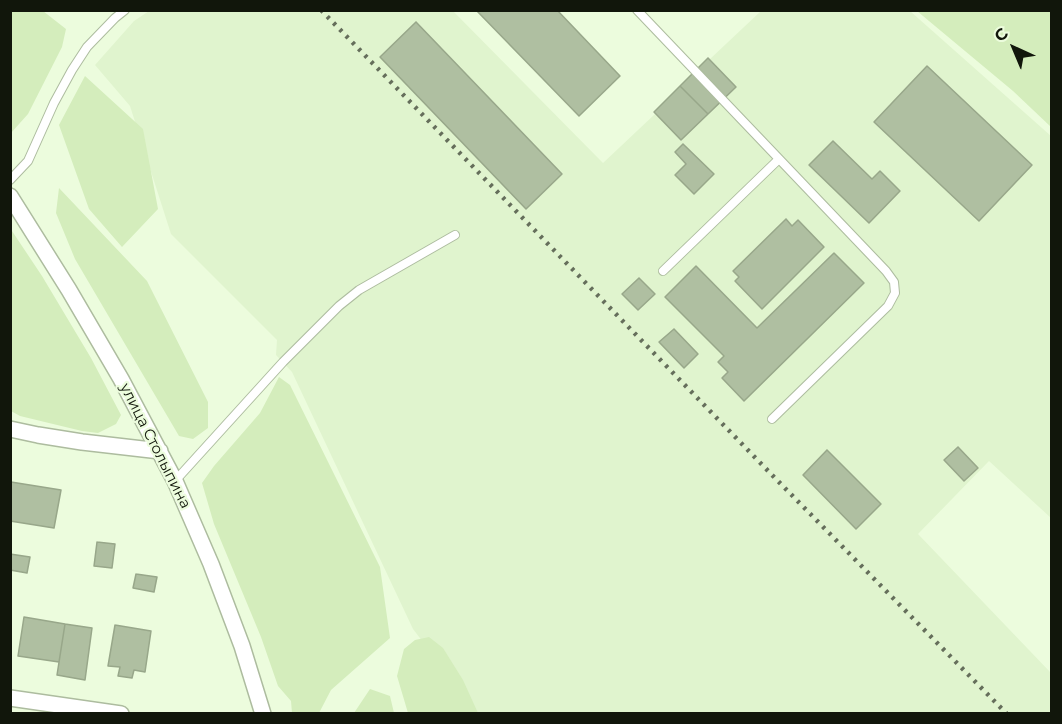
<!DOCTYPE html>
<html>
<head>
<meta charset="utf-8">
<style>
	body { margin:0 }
	#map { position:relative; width:1062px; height:724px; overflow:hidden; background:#ecfcdd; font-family:Montserrat,sans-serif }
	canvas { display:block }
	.frame { position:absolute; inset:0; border:12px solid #11160b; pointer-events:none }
	.north { position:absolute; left:984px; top:18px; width:60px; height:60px; -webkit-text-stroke:4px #ecfcdd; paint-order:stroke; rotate:316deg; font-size:16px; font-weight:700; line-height:24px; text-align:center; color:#11160b }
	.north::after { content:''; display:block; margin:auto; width:21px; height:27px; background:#11160b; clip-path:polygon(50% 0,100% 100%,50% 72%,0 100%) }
</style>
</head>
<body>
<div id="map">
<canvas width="1062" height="724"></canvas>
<div class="frame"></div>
<div class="north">С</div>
</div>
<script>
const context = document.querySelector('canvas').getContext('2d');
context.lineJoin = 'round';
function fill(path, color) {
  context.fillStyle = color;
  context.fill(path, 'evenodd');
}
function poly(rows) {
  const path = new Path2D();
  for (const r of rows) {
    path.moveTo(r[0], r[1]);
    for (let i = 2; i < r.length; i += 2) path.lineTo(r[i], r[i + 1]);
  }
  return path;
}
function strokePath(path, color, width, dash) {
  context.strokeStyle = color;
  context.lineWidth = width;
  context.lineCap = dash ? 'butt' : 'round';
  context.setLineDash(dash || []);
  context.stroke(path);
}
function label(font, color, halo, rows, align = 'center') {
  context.font = font + ' Montserrat,sans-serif';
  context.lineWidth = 4.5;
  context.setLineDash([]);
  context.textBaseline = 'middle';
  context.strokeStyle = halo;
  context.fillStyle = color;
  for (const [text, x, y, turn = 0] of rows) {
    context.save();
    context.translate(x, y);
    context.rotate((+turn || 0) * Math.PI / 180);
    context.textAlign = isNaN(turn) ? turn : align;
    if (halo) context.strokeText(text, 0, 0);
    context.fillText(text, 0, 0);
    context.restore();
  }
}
const built = poly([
	[149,11,453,11,603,163,655,114,654,112,708,58,710,59,761,11,910,11,1051,136,1051,518,989,461,918,534,1051,673,1051,713,477,713,413,629,292,372,276,355,277,340,171,234,130,106,95,65,134,21]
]);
const green = poly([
	[11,10,43,11,66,29,62,47,28,114,11,133],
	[917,11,1051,11,1051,127,1013,91],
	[85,76,143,129,158,209,122,247,89,209,59,125],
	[59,188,147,281,208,402,208,428,193,439,179,436,75,259,56,213],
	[10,228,42,276,91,358,121,415,116,424,98,433,82,431,20,416,11,411],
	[279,377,290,385,380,567,390,638,331,690,319,713,292,713,291,701,278,686,261,637,214,524,202,483,214,466,260,413],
	[429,637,443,648,463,680,478,713,408,713,397,676,404,649,415,640],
	[370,689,390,696,394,713,354,713]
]);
const building = poly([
	[476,10,557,10,620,76,579,116,476,10],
	[416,22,562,174,526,209,380,57,416,22],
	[708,58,736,87,708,114,680,86,708,58],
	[927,66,1032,165,979,221,874,122,927,66],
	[680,86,708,114,681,140,654,112,680,86],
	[833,141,872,179,880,171,900,191,869,223,809,165,833,141],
	[683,144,714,174,694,194,675,175,686,164,675,152,683,144],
	[786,219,792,226,798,220,824,247,762,309,735,281,739,277,733,271,786,219],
	[834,253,864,283,744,401,722,378,728,372,718,362,724,356,665,297,696,266,757,328,834,253],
	[639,278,655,294,638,310,622,294,639,278],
	[674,329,698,354,684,368,659,342,674,329],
	[958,447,978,468,964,481,944,460,958,447],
	[827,450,881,504,856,529,803,475,827,450],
	[11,482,61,490,54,528,10,521,11,482],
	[97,542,115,544,112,568,94,566,97,542],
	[10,554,30,557,27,573,10,570,10,554],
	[136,574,157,577,154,592,133,588,136,574],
	[24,617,65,624,59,662,18,656,24,617],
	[65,624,92,628,85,680,57,675,65,624],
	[115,625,151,631,145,672,134,670,132,678,118,676,120,667,108,666,115,625]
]);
const lane = poly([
	[637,10,886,271,894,282,895,293,888,306,772,419],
	[10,180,28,161,54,103,72,70,87,47,115,18,125,10],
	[663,271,779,159],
	[175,481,283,362,339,306,359,290,455,235]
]);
const street = poly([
	[10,196,69,290,121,379,175,481,211,564,242,646,263,714],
	[10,429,38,435,82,442,160,451],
	[10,698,121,714]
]);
const rail = poly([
	[321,10,774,477,1007,714]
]);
const streetNames = [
	["улица Столыпина",155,446,63]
];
fill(built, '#e0f4ce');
fill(green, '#d4edbc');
fill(building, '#afbfa1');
strokePath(building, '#98a78a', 1.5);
strokePath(lane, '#adbc9f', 10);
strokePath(street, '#adbc9f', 18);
strokePath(lane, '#fff', 8);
strokePath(street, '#fff', 15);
strokePath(rail, '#656e5b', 4.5, [3, 6]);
label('15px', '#11160b', '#ecfcdd', streetNames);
</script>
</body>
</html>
